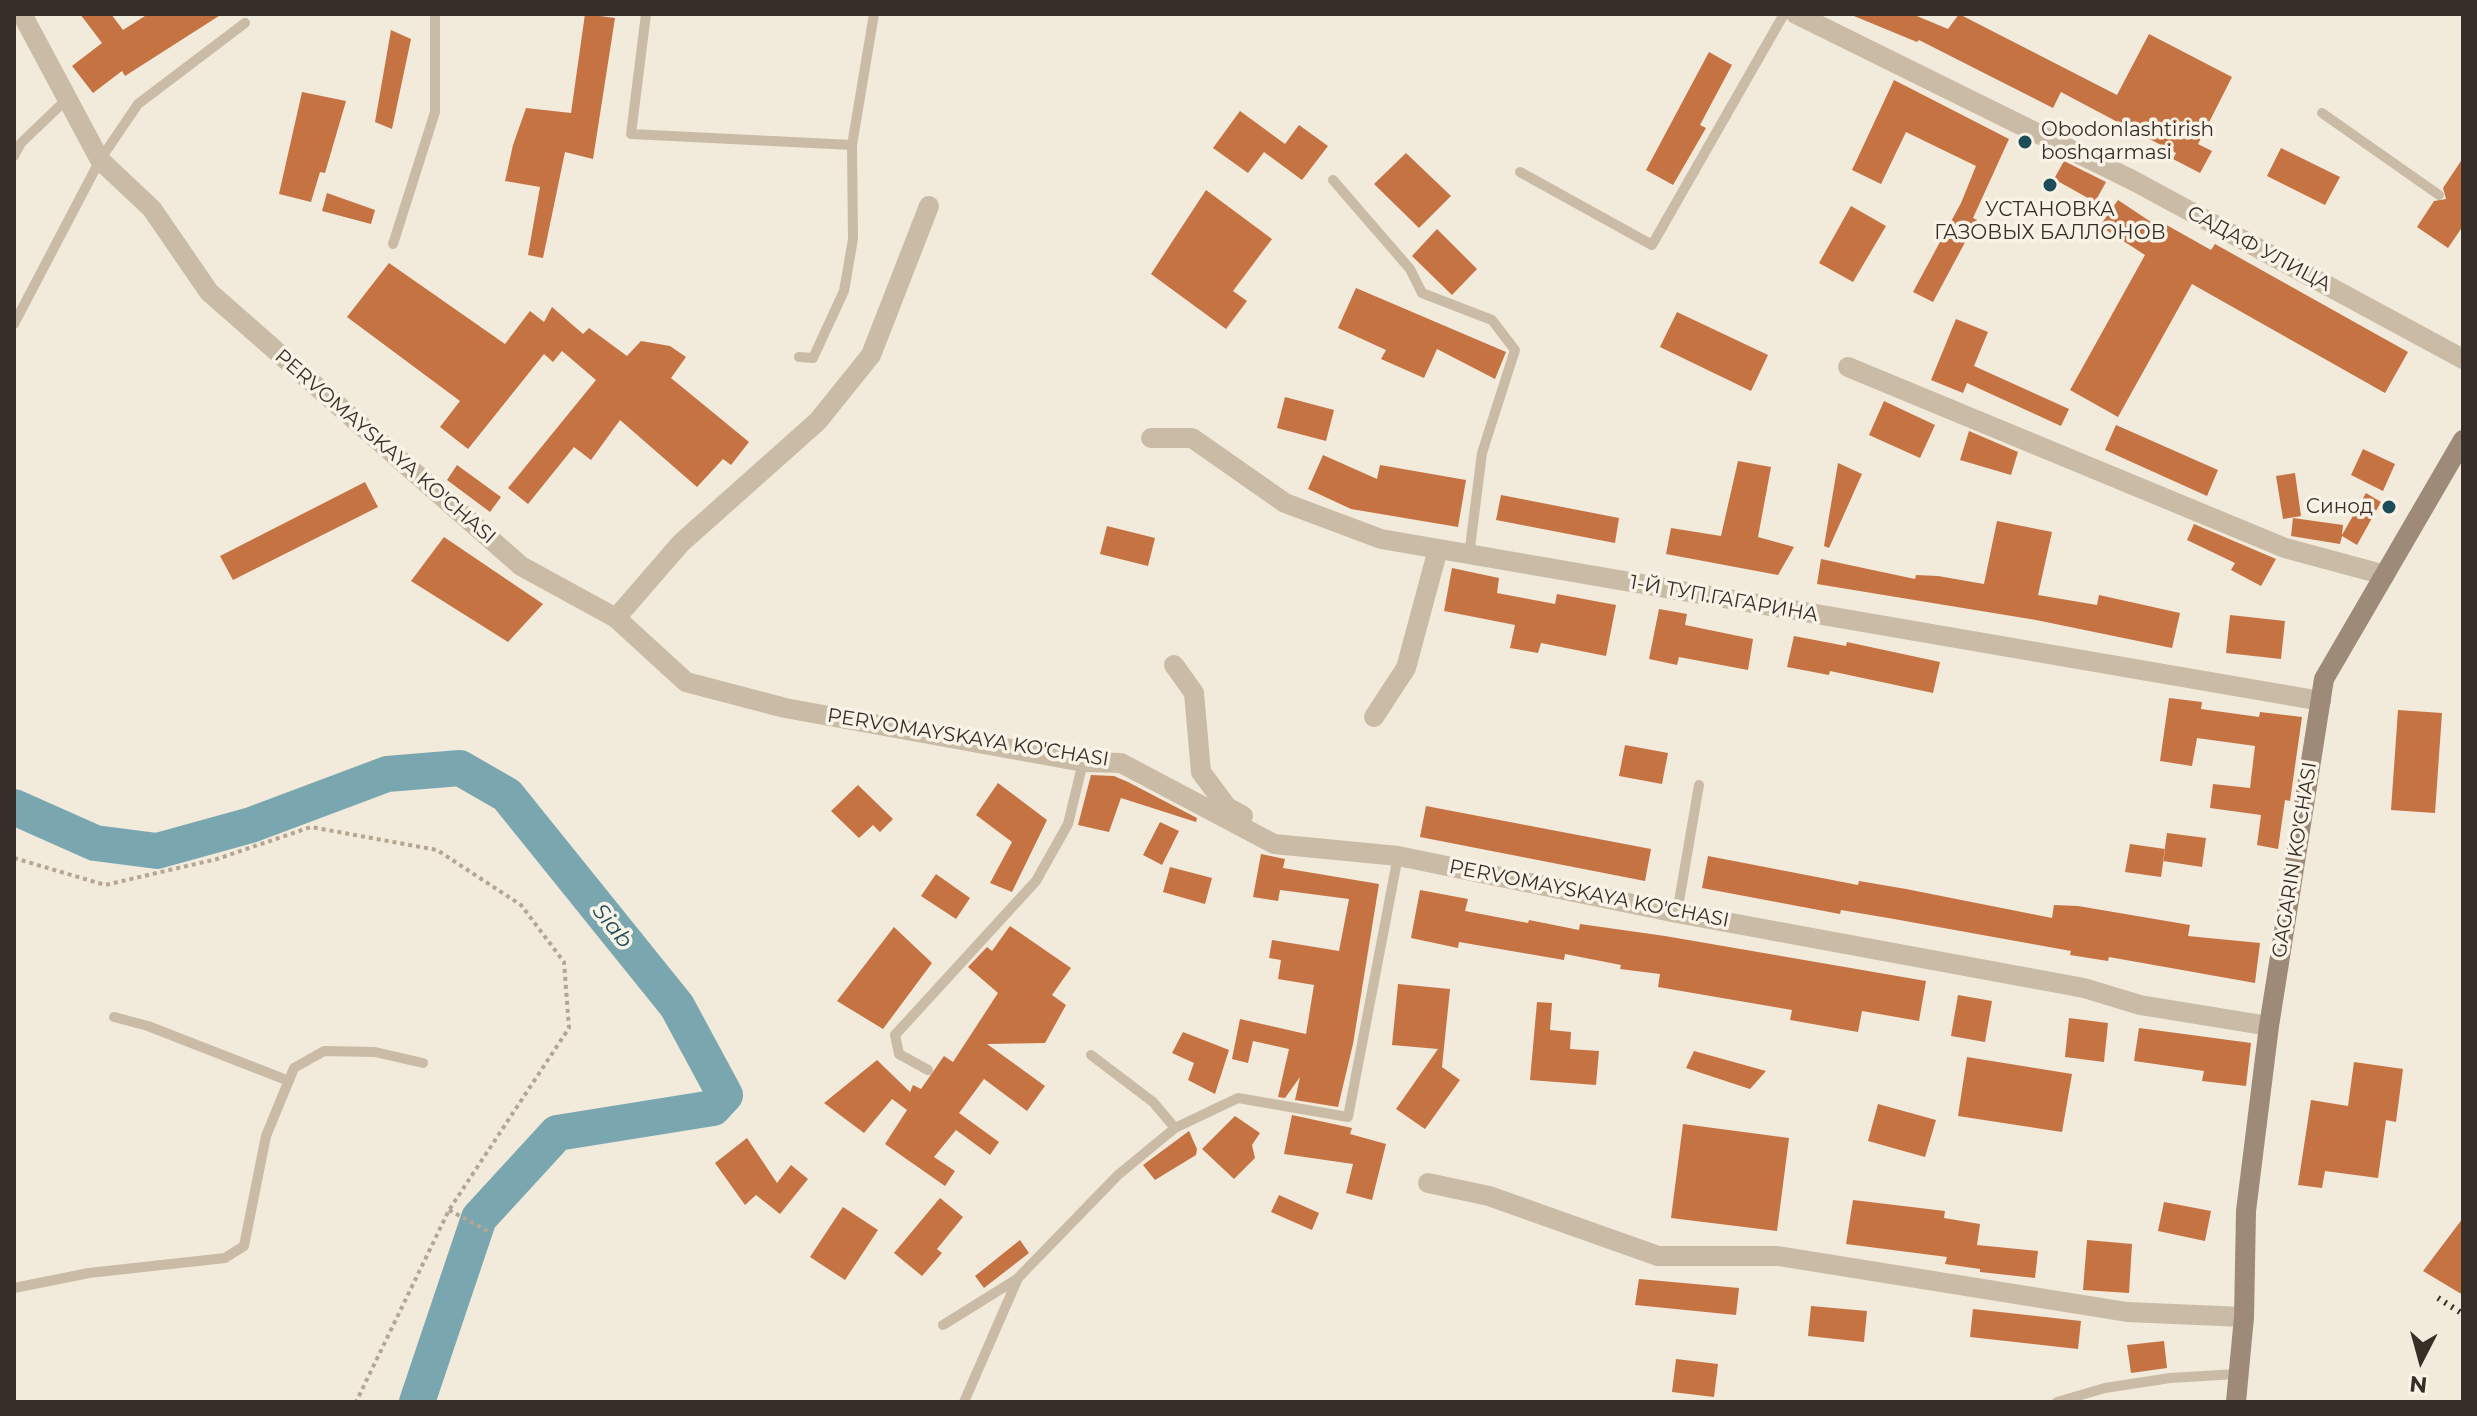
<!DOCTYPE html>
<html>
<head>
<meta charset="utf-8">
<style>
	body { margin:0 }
	#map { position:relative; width:2477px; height:1416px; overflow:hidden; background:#f2eadb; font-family:Montserrat,sans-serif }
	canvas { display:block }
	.frame { position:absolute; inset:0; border:16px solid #362e27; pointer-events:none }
	.north { position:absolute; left:2381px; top:1320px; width:80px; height:80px; -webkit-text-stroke:6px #f9f3e7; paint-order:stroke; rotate:186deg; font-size:22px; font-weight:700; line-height:32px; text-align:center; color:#362e27 }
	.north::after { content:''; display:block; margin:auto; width:28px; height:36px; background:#362e27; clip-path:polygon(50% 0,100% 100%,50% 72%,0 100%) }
</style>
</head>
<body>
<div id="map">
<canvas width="2477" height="1416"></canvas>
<div class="frame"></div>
<div class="north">N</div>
</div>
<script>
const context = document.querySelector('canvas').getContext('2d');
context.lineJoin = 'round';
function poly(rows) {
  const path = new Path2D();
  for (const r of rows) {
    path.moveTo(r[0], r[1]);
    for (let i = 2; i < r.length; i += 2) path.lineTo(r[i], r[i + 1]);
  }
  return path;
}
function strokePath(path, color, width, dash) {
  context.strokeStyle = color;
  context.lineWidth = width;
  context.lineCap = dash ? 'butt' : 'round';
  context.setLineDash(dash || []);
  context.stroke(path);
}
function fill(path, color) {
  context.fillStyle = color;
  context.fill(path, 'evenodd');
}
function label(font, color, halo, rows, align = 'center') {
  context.font = font + ' Montserrat,sans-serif';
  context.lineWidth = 7;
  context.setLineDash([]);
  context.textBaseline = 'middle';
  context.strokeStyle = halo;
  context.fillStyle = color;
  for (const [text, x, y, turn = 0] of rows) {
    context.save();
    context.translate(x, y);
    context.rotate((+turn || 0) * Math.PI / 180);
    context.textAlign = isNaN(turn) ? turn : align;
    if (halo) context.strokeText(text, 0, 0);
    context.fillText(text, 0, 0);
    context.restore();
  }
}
const river = poly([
	[14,807,95,843,157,851,251,825,387,774,460,768,507,795,677,1006,725,1095,713,1108,557,1133,479,1218,417,1402]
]);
const building = poly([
	[80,14,111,14,123,30,148,14,222,14,125,76,122,71,93,93,72,66,102,43],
	[585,14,615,18,593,159,565,152,543,258,528,255,540,187,505,181,513,145,526,108,571,113],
	[1849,14,1912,14,1948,29,1959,14,2117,95,2149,34,2232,77,2198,144,2212,151,2200,173,2173,159,2176,153,2061,92,2053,108,1919,40,1917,42],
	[391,30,411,39,392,129,375,122],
	[1709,52,1732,65,1700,125,1706,128,1673,185,1646,170],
	[1894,80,2009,139,1973,218,1977,220,1933,302,1913,292,1961,203,1976,166,1906,132,1881,184,1852,170],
	[302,92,346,101,325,173,320,172,311,202,279,194],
	[1240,111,1285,144,1299,125,1328,146,1302,180,1264,152,1248,173,1213,148],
	[2281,148,2340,177,2325,205,2267,176],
	[1406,153,1451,196,1419,228,1374,184],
	[2463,158,2463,226,2448,248,2417,227,2434,201,2446,199,2443,188],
	[2064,161,2106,182,2095,202,2054,179],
	[1206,190,1272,239,1233,291,1247,301,1226,329,1151,274],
	[327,193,375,210,371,224,322,211],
	[2118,200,2160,228,2163,223,2211,250,2215,244,2408,352,2385,393,2192,284,2118,417,2070,390,2145,255,2100,226],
	[1851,206,1886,226,1853,282,1819,263],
	[1437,229,1477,269,1452,295,1412,256],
	[389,263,505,344,530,311,544,322,552,307,583,334,589,328,627,356,641,341,670,346,686,357,671,378,749,442,731,465,723,459,697,487,620,420,591,460,574,447,528,504,508,488,596,380,562,351,553,362,544,354,468,449,440,427,460,401,347,317],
	[1356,288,1506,352,1495,379,1437,349,1424,378,1381,359,1386,350,1338,328],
	[1677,312,1768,355,1751,391,1660,347],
	[1956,319,1988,332,1974,366,2069,409,2061,426,1967,383,1963,393,1931,380],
	[1285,397,1334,410,1326,441,1277,428],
	[1884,401,1935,425,1920,458,1869,435],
	[2116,425,2218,470,2207,496,2105,450],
	[1969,431,2018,452,2011,475,1960,460],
	[2363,449,2395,464,2383,491,2351,475],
	[1323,455,1377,479,1380,465,1466,480,1458,527,1351,509,1308,489],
	[1738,461,1771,467,1758,537,1794,547,1778,575,1666,554,1671,528,1721,536],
	[1838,463,1862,474,1829,548,1824,546],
	[457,465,501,497,490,512,447,480],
	[2295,473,2301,516,2283,519,2276,476],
	[365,482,378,507,233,580,220,556],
	[2366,493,2381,502,2357,545,2342,536,2340,544,2291,536,2293,518,2343,525,2342,535],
	[1501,495,1619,518,1615,543,1496,520],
	[1997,521,2052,532,2038,595,2097,605,2099,595,2180,613,2172,648,2036,620,1817,584,1821,559,1915,579,1916,575,1938,576,1984,584],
	[2194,524,2276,559,2261,586,2231,570,2235,563,2187,540],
	[1107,526,1155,538,1148,566,1100,554],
	[444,537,543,604,508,642,411,581],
	[1452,568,1499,578,1497,593,1555,604,1557,594,1616,605,1606,656,1541,643,1538,653,1510,648,1515,625,1444,611],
	[1659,609,1687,614,1685,625,1753,639,1748,670,1679,657,1677,665,1649,659],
	[2230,615,2285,621,2281,659,2226,653],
	[1794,636,1846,646,1847,642,1940,662,1933,693,1830,671,1829,675,1787,667],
	[2169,698,2202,702,2201,709,2259,717,2260,712,2302,717,2290,801,2285,800,2278,849,2257,845,2261,815,2210,808,2213,784,2250,788,2255,746,2197,738,2192,766,2160,761],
	[2398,710,2442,713,2435,813,2391,810],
	[1625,745,1668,753,1662,784,1619,776],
	[1091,775,1114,776,1128,782,1197,818,1196,822,1121,798,1109,832,1078,825],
	[998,783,1047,820,1012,892,990,883,1012,842,976,815],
	[858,785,893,819,880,832,873,825,859,838,831,811],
	[1426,806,1651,849,1645,881,1420,837],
	[1160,822,1179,831,1162,865,1143,855],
	[2167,833,2206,838,2202,867,2163,861],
	[2130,844,2165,849,2161,877,2125,872],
	[1261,854,1285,859,1283,868,1379,884,1353,1044,1338,1107,1295,1100,1300,1077,1285,1098,1278,1097,1289,1049,1253,1041,1248,1063,1232,1059,1240,1019,1306,1034,1314,985,1278,979,1281,960,1269,958,1272,940,1339,951,1349,899,1280,890,1278,901,1253,897],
	[1708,856,1858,885,1859,881,1906,889,2052,918,2054,905,2078,906,2190,925,2188,936,2260,943,2255,983,2109,957,2108,961,2070,955,2071,951,1894,919,1841,910,1840,914,1702,888],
	[1170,867,1212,878,1205,904,1163,892],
	[936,874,970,898,956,919,921,896],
	[1420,890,1468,899,1465,911,1528,923,1529,920,1579,930,1580,924,1665,936,1926,981,1919,1021,1862,1011,1858,1032,1790,1020,1792,1010,1658,987,1660,974,1620,969,1621,965,1565,954,1564,960,1459,942,1458,948,1411,938],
	[1010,926,1071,968,1052,995,1066,1005,1045,1043,987,1044,1045,1086,1027,1111,984,1079,959,1113,999,1142,990,1155,956,1130,934,1157,955,1171,945,1186,885,1144,907,1110,892,1099,864,1133,824,1103,877,1060,910,1092,913,1085,921,1089,944,1056,953,1062,998,993,968,967,987,947,992,951],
	[894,927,932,963,883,1029,837,1001],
	[1398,984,1450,989,1442,1067,1460,1080,1425,1129,1396,1109,1438,1049,1392,1045],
	[1958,995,1992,1001,1985,1042,1951,1036],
	[1537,1002,1552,1003,1550,1030,1571,1032,1570,1049,1599,1051,1596,1085,1530,1080],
	[2069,1018,2108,1023,2104,1062,2065,1057],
	[2139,1028,2251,1043,2246,1086,2202,1081,2204,1071,2134,1061],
	[1183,1032,1229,1050,1215,1094,1188,1080,1194,1063,1172,1053],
	[1694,1051,1766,1071,1750,1089,1686,1068],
	[1967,1057,2072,1074,2062,1132,1958,1116],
	[2354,1062,2403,1069,2396,1122,2386,1120,2378,1178,2325,1171,2322,1188,2298,1185,2311,1100,2348,1106],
	[1878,1104,1936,1120,1925,1157,1868,1141],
	[1292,1115,1352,1128,1350,1134,1386,1144,1372,1200,1346,1193,1353,1164,1284,1154],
	[1235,1116,1260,1133,1252,1145,1255,1158,1234,1179,1202,1149],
	[1683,1124,1789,1138,1777,1231,1671,1218],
	[1189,1131,1197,1149,1196,1155,1155,1180,1143,1165],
	[747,1138,777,1183,791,1165,808,1179,780,1214,756,1195,745,1205,715,1163],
	[1279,1195,1319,1213,1312,1230,1271,1212],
	[940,1198,963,1217,937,1249,942,1253,922,1276,894,1253],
	[1853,1200,1945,1211,1944,1218,1980,1224,1977,1245,2038,1251,2035,1278,1980,1272,1980,1269,1945,1264,1947,1257,1846,1244],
	[2164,1202,2211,1211,2205,1241,2158,1231],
	[843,1207,878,1230,845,1280,810,1257],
	[2463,1218,2463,1295,2423,1271],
	[1020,1240,1029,1253,984,1288,975,1276],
	[2087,1240,2132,1244,2129,1293,2083,1290],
	[1639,1279,1739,1288,1736,1315,1635,1305],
	[1811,1306,1867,1311,1864,1342,1808,1336],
	[1973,1309,2081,1321,2078,1349,1970,1337],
	[2164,1341,2167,1368,2131,1373,2127,1345],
	[1676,1359,1718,1364,1714,1397,1672,1392]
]);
const path = poly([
	[14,858,105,885,217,859,311,827,437,850,521,905,564,962,569,1028,449,1210,356,1402],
	[449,1210,491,1233]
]);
const lane = poly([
	[646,14,631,134,852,145,853,239,844,291,813,358,799,357],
	[2322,113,2439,195],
	[852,145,874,14],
	[14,156,21,143,68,98],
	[1520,172,1652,245,1784,14],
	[1333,180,1410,269,1422,293,1492,320,1515,350,1482,453,1469,555],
	[393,244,435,112,435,14],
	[14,324,100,160,138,104,245,23],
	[1677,913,1699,785],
	[114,1017,148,1026,289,1081],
	[1091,1055,1153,1102,1175,1128],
	[928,1070,899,1054,895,1035,1036,881,1068,824,1083,762],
	[14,1288,89,1273,225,1258,244,1246,266,1136,294,1068,324,1051,375,1052,423,1063],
	[943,1325,1017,1279],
	[964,1402,1018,1278,1118,1175,1175,1128,1238,1098,1348,1117,1398,856],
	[2057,1402,2105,1388,2170,1378,2236,1374]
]);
const street = poly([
	[22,14,100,160,152,209,209,292,521,566,616,618,686,682,785,708,1083,762,1121,763,1274,844,1398,856,1677,913,2084,988,2140,1005,2269,1026],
	[1796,14,2134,181,2463,359],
	[1848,367,2285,548,2385,575],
	[1151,438,1192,438,1285,503,1381,539,2321,701],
	[616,618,681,543,818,421,871,355,929,206],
	[1174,665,1194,693,1201,772,1227,807,1243,816],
	[1374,717,1406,668,1438,549],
	[1428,1183,1489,1196,1658,1256,1778,1256,2127,1312,2244,1317]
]);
const secondary = poly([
	[2236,1402,2244,1317,2246,1211,2269,1026,2324,679,2463,440]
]);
const rail = poly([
	[2438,1298,2463,1314]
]);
const markers = [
	[2025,142,8,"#1d4d58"],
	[2050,185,8,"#1d4d58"],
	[2389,507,8,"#1d4d58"]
];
const poiNames = [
	["Obodonlashtirish",2041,130],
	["boshqarmasi",2041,153],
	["УСТАНОВКА",2050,210,"center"],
	["ГАЗОВЫХ БАЛЛОНОВ",2050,233,"center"],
	["Синод",2373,507,"right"]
];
const streetNames = [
	["САДАФ УЛИЦА",2259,249,28],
	["PERVOMAYSKAYA KO'CHASI",385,447,41],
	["1-Й ТУП.ГАГАРИНА",1724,599,10],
	["PERVOMAYSKAYA KO'CHASI",968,738,9],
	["GAGARIN KO'CHASI",2295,860,-81],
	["PERVOMAYSKAYA KO'CHASI",1589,894,11]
];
const waterNames = [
	["Siab",612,926,51]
];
strokePath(river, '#7aa7af', 36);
fill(building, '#c67344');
strokePath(path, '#b6a591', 4, [4, 4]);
strokePath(lane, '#cabba7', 10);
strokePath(street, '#cabba7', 20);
strokePath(secondary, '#9e8a78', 20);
strokePath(rail, '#362e27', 6, [2, 6]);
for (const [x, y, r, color] of markers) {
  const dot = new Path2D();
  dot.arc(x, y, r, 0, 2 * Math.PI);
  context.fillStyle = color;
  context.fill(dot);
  strokePath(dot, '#f9f3e7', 3);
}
label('20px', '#362e27', '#f9f3e7', poiNames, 'left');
label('20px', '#362e27', '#f9f3e7', streetNames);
label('italic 22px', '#1d4d58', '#f9f3e7', waterNames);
</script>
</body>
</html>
